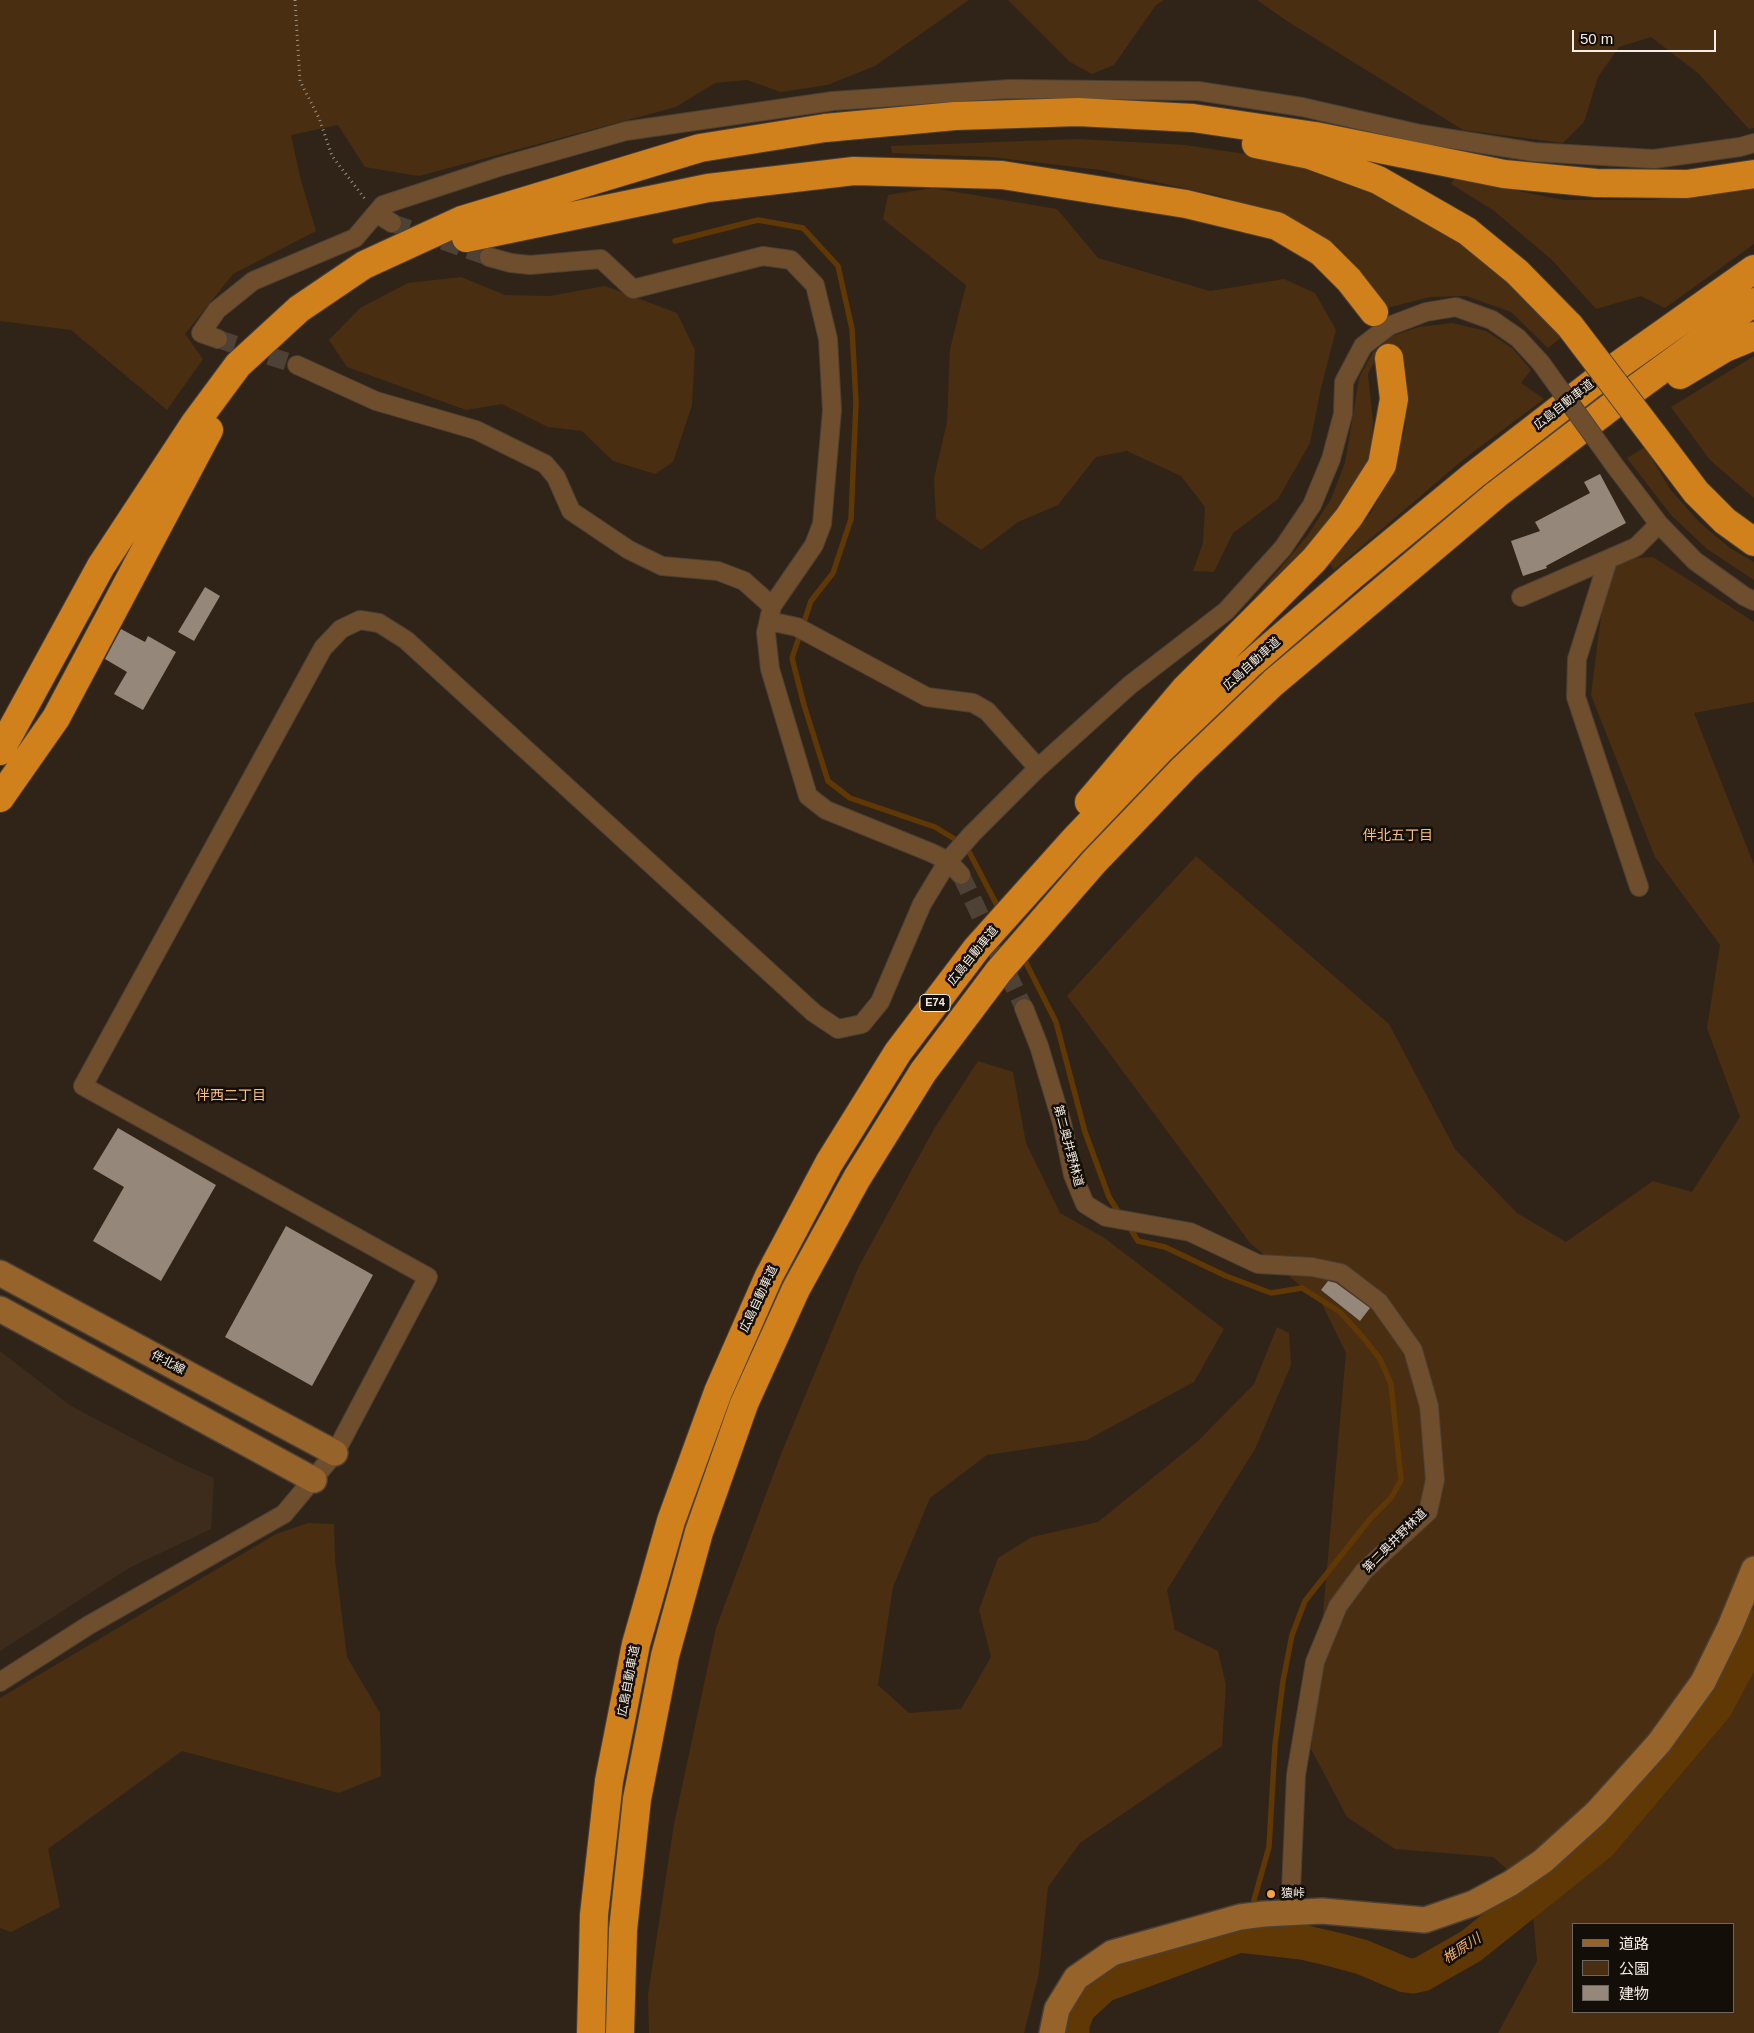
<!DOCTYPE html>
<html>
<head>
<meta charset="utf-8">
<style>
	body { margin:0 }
	#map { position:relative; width:1754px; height:2033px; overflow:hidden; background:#302418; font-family:Helvetica,"Noto Sans JP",sans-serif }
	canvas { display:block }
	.legend { position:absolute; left:1572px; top:1923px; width:162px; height:90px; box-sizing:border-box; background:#140e09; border:1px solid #6e6761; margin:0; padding:6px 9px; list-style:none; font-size:15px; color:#f5ede5 }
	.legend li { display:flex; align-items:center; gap:10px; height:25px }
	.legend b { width:25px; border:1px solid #6e6761 }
	.scale { position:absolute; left:1572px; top:30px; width:144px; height:22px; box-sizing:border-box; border:2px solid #f5ede5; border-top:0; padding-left:6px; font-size:15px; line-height:18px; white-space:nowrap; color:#f5ede5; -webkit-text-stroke:4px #140e09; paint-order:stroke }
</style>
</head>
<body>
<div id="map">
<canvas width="1754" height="2033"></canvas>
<ul class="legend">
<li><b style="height:6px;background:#96632b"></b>道路</li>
<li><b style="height:14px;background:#492e11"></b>公園</li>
<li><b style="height:14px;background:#958779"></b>建物</li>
</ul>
<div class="scale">50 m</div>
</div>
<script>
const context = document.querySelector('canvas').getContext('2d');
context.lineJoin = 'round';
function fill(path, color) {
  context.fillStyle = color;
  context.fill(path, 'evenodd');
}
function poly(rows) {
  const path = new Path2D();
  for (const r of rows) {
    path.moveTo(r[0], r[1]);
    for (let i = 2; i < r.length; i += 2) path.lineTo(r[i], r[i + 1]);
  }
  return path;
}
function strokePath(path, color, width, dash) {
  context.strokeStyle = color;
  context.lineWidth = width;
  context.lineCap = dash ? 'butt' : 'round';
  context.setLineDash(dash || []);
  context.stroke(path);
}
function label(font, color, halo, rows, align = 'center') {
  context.font = font + ' Helvetica,"Noto Sans JP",sans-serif';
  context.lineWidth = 5;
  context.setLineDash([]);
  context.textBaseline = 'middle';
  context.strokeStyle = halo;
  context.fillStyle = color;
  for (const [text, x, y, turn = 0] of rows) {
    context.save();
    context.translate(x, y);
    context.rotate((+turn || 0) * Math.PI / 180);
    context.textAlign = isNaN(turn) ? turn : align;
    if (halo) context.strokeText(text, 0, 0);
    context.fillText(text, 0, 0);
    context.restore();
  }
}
const built = poly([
	[0,1351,71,1406,178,1462,214,1478,211,1529,129,1568,0,1651]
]);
const green = poly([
	[0,0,969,0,875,66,827,85,781,92,747,80,715,83,676,107,419,176,365,167,338,125,291,135,300,177,316,231,233,274,185,334,203,359,167,410,71,330,0,321],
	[1008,0,1164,0,1156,5,1114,65,1092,74,1070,62],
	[1257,0,1754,0,1754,128,1749,129,1698,73,1651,37,1619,47,1598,77,1584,122,1563,143,1463,130,1287,21],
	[1079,139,1185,145,1278,159,1339,176,1396,200,1455,237,1517,288,1562,337,1548,348,1511,312,1466,296,1430,297,1387,308,1281,214,1216,195,1100,170,991,157,892,153,891,146],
	[1455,178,1563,200,1653,200,1754,188,1754,244,1665,308,1641,296,1596,309,1553,261,1493,210,1451,184],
	[933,188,1057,209,1098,258,1210,291,1284,279,1315,293,1336,330,1321,388,1310,443,1278,499,1233,533,1214,572,1193,571,1203,543,1205,507,1181,476,1127,451,1096,457,1058,505,1018,522,981,550,936,519,934,478,947,422,950,349,966,285,883,219,888,195],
	[461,277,505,295,549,296,605,286,677,313,695,350,692,405,673,462,655,474,613,461,582,431,548,427,502,404,466,410,347,367,329,340,360,308,408,283],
	[1452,323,1486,331,1512,348,1531,370,1521,383,1544,399,1464,459,1334,570,1329,563,1349,542,1372,511,1393,470,1405,428,1407,385,1401,347,1376,359,1368,374,1373,422,1371,454,1352,493,1327,529,1260,600,1256,597,1308,535,1331,499,1345,463,1359,378,1373,352,1392,336,1419,327],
	[1754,356,1754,498,1710,460,1671,407],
	[1645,447,1670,489,1699,522,1730,548,1754,562,1754,580,1707,549,1671,515,1627,458],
	[1653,557,1754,622,1754,702,1694,713,1754,865,1754,2033,1498,2033,1537,1961,1531,1890,1493,1857,1395,1849,1347,1817,1311,1749,1346,1353,1322,1304,1250,1243,1067,996,1196,856,1389,1024,1455,1149,1517,1213,1566,1242,1653,1181,1692,1192,1740,1117,1707,1028,1720,945,1655,857,1591,695,1608,560],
	[1573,1924,1733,1924,1733,2012,1573,2012],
	[978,1061,1013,1072,1026,1143,1060,1213,1103,1237,1224,1329,1194,1382,1087,1440,987,1455,930,1498,893,1587,878,1685,909,1713,961,1709,991,1657,979,1610,998,1558,1032,1537,1098,1522,1197,1442,1254,1384,1277,1327,1289,1333,1291,1365,1255,1449,1167,1590,1175,1630,1218,1651,1226,1685,1222,1746,1080,1843,1048,1887,1039,1973,1024,2033,649,2033,648,1995,674,1824,716,1628,781,1454,859,1266,934,1129],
	[308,1523,334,1524,335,1560,347,1657,380,1713,381,1776,339,1793,182,1751,48,1849,60,1907,11,1932,0,1928,0,1698,276,1534]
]);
const stream = poly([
	[675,241,758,220,803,228,838,266,852,329,856,402,851,519,833,573,811,601,792,658,804,705,828,781,850,798,935,827,966,846,1000,911],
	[1022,955,1056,1022,1085,1132,1109,1197,1121,1216],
	[1128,1225,1138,1241,1165,1247,1226,1276,1271,1293,1302,1288,1340,1312,1362,1336,1380,1359,1391,1384,1401,1480,1391,1498,1370,1519,1305,1601,1292,1635,1283,1681,1275,1745,1269,1847,1254,1900,1254,1909],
	[1255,1921,1256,1936]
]);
const river = poly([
	[1072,2033,1072,2024,1078,2008,1103,1985,1239,1935,1302,1942,1336,1950,1362,1957,1405,1975,1413,1976,1422,1974,1471,1946,1600,1843,1715,1707,1743,1655,1754,1628]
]);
const building = poly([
	[1600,474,1626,523,1546,566,1547,568,1523,576,1511,541,1540,531,1535,522,1590,493,1584,482],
	[205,587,220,596,194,641,178,632],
	[121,629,145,642,148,636,176,652,143,710,114,694,127,672,105,659],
	[118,1128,216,1185,161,1281,93,1241,124,1187,93,1169],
	[286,1226,373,1275,312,1386,225,1337],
	[1328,1281,1336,1283,1370,1308,1360,1321,1321,1290]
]);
const streetTunnel = poly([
	[392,223,489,257],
	[218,339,297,365],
	[961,875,1024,1008]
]);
const path = poly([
	[295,0,300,81,319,118,332,156,365,199]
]);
const street = poly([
	[376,213,392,223],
	[489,257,511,263,530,265,601,259,633,289,763,256,791,260,815,285,828,339,832,410,822,524,814,545,772,606,766,633,770,669,808,796,826,810,932,853,948,861,961,875],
	[218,339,201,333,217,310,253,281,355,238,383,205,499,167,626,131,833,101,1010,89,1198,91,1302,107,1420,134,1534,152,1654,159,1740,147,1754,143],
	[297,365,376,401,476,430,545,464,556,477,571,511,629,550,662,566,718,571,744,581,772,606],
	[1615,466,1659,524,1695,561,1744,596,1754,601],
	[1608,560,1577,659,1576,697,1639,887],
	[1521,597,1636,547,1659,524],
	[769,621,797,627,927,697,973,703,987,711,1038,768],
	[1024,1008,1039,1046,1062,1123,1073,1175,1085,1204,1106,1217,1190,1232,1258,1264,1312,1267,1341,1273,1379,1302,1413,1350,1429,1406,1435,1480,1428,1512,1364,1571,1338,1606,1315,1662,1296,1775,1290,1913],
	[0,1682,89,1625,284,1514,335,1453,428,1277,83,1086,323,648,341,629,360,620,379,623,406,640,814,1013,838,1029,862,1024,880,1002,922,904,948,861,972,834,1038,768,1130,685,1226,611,1283,548,1312,505,1331,459,1343,414,1344,382,1363,346,1389,326,1426,312,1456,307,1492,320,1518,338,1541,363]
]);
const secondary = poly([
	[0,1273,335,1453],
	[0,1309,314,1480],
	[1052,2033,1057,2009,1076,1978,1112,1953,1240,1917,1264,1914,1322,1911,1425,1920,1474,1903,1511,1883,1543,1861,1596,1813,1659,1743,1703,1682,1730,1627,1754,1569]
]);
const highway = poly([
	[1256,144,1310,155,1378,180,1467,231,1517,272,1570,326],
	[466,238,708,188,854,171,1002,175,1186,204,1277,226,1321,252,1349,280,1374,312],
	[1680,375,1725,348,1754,336],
	[1653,435,1696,492,1725,521,1754,542],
	[0,751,101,566,195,423,238,365,299,309,364,265,462,220,700,148,825,128,955,116,1078,112,1193,118,1315,136,1504,174,1596,183,1687,184,1754,174],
	[0,798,56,718,209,430],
	[1089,802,1185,689,1314,560,1349,517,1382,465,1394,399,1389,358],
	[591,2033,594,1915,609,1781,636,1644,671,1521,718,1392,769,1276,829,1163,898,1052,977,948,1073,841,1161,749,1248,666,1353,575,1474,475,1593,383,1754,269],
	[620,2033,623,1930,637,1799,665,1656,699,1532,744,1404,796,1289,857,1178,923,1072,999,971,1094,862,1184,768,1273,683,1497,494,1612,406,1754,302]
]);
const streetBridge = poly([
	[1541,363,1615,466]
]);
const highwayBridge = poly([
	[1570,326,1653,435]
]);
const markers = [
	[1271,1894,5,"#f6a247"]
];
const shields = [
	[935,1003,30]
];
const shieldNames = [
	["E74",935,1003]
];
const streetNames = [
	["広島自動車道",1564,405,-38],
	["広島自動車道",1252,664,-42],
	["広島自動車道",973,956,-51],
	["第二奥井野林道",1068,1146,75],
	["広島自動車道",759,1299,-65],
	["伴北線",168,1363,28],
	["第二奥井野林道",1395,1541,-45],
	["広島自動車道",629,1681,-79]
];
const poiNames = [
	["猿峠",1281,1894]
];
const neighbourhoodNames = [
	["伴北五丁目",1398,836],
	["伴西二丁目",231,1096]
];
const waterNames = [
	["椎原川",1462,1949,-33]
];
fill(built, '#3d2c1c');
fill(green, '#492e11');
strokePath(stream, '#603805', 5.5);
strokePath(river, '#603805', 35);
fill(building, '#958779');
strokePath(streetTunnel, '#4e4237', 18, [18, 9]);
strokePath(street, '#4c4035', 20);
strokePath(secondary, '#4c4035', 28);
strokePath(highway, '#4c4035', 30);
strokePath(path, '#9a9087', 3, [1, 4]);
strokePath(street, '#6e4e2d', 18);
strokePath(secondary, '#96632b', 25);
strokePath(highway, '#d0811c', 28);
strokePath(streetBridge, '#4c4035', 20, []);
strokePath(highwayBridge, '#4c4035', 30, []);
strokePath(streetBridge, '#6e4e2d', 18);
strokePath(highwayBridge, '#d0811c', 28);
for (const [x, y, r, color] of markers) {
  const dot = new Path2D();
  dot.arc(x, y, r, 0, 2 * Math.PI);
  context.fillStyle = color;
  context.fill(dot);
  strokePath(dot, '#140e09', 2);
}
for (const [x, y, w] of shields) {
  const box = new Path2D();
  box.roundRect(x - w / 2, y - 8.5, w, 17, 4);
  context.fillStyle = '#140e09';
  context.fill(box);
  strokePath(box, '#f5ede5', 1);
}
label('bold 11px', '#f5ede5', null, shieldNames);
label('12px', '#f5ede5', '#140e09', streetNames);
label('12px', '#f5ede5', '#140e09', poiNames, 'left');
label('14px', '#f8bd84', '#140e09', neighbourhoodNames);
label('italic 14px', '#f0af6d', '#140e09', waterNames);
</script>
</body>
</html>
